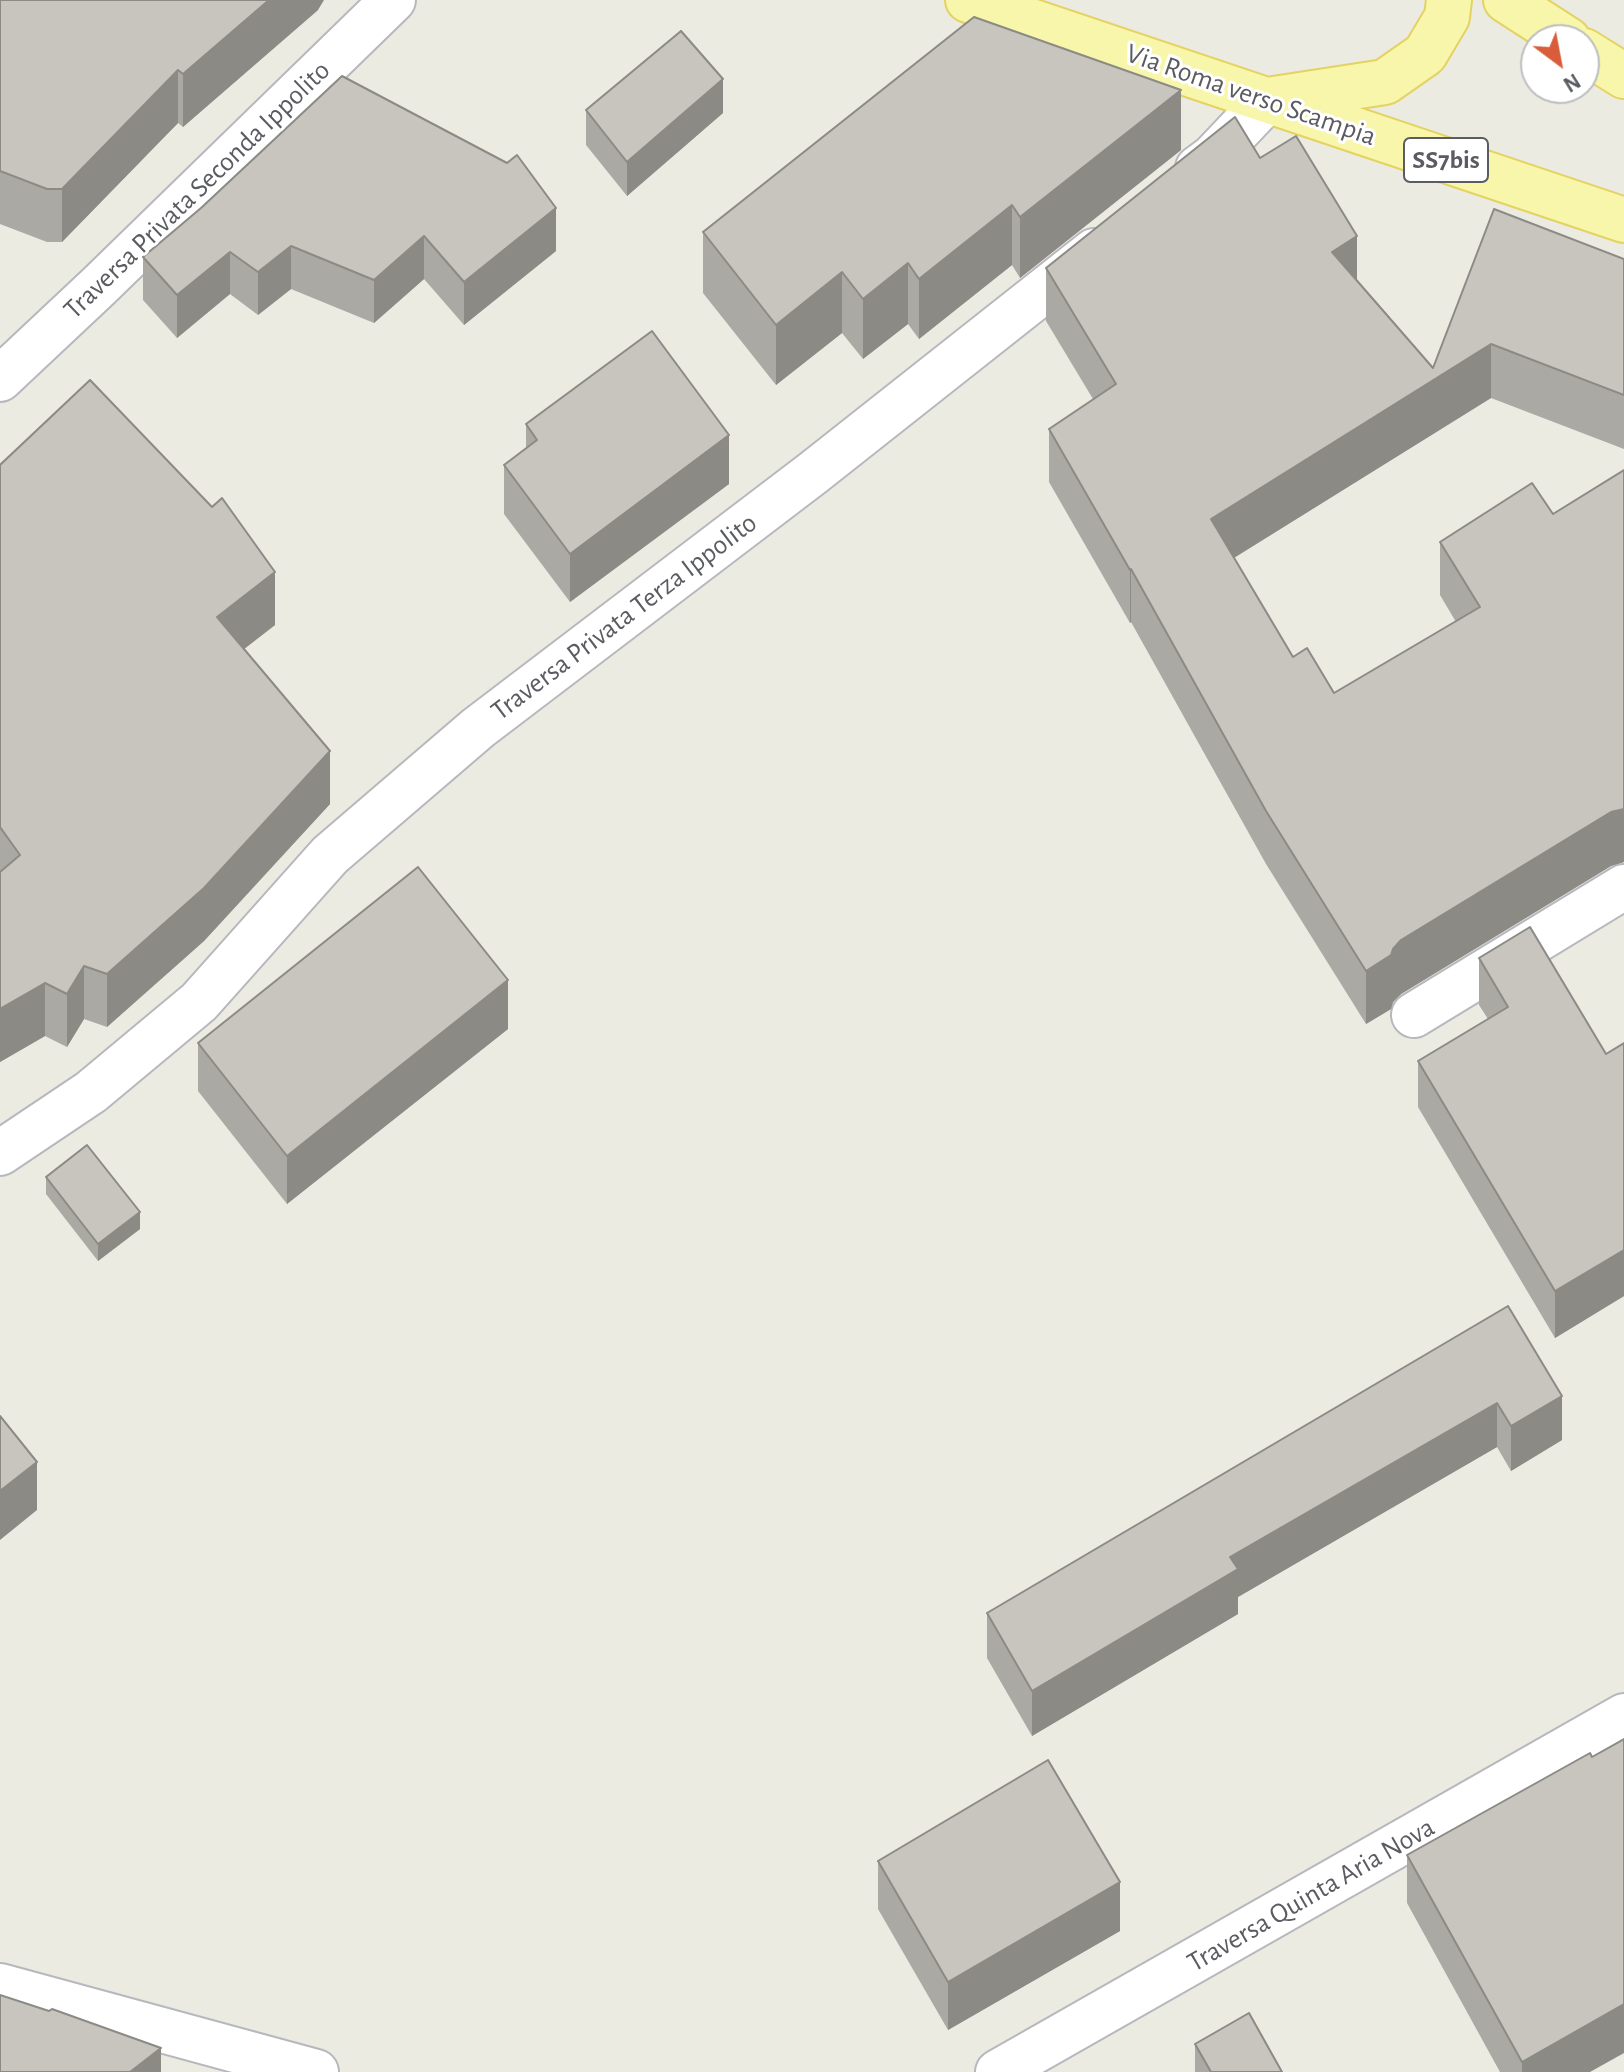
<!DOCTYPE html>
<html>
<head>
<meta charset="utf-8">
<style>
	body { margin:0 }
	#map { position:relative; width:1624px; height:2072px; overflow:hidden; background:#ebebe2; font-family:"Alegreya Sans",sans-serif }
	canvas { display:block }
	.north { position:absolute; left:1520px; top:24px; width:80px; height:80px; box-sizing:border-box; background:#fff; border:2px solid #bdbec0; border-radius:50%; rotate:148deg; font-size:22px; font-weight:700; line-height:32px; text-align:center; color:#5a5c61 }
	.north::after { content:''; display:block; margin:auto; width:28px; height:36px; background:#d95d3a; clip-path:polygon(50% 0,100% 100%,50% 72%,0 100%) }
</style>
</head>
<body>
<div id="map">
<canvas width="1624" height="2072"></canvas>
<div class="north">N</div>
</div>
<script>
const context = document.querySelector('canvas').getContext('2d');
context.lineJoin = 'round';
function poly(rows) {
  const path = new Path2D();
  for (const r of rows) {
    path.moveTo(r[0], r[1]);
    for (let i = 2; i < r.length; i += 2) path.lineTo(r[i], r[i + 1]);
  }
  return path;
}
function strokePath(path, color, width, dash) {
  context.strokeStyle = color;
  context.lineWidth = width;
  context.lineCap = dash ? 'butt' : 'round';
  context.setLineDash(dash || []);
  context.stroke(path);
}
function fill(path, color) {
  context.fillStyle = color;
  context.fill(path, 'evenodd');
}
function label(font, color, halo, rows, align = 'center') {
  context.font = font + ' "Alegreya Sans",sans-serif';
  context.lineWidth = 6;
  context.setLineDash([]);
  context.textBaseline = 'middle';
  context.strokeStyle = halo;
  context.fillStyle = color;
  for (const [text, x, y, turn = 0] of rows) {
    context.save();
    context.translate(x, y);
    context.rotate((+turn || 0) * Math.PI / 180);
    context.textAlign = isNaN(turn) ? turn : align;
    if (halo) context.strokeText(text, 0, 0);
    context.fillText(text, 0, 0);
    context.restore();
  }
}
const street = poly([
	[1198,168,1213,157,1267,100],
	[0,379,99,286,393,0],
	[1414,1015,1624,887],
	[0,1153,91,1092,199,1002,330,855,478,728,813,473,1094,251],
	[0,1986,316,2072],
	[998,2072,1624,1716]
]);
const primary = poly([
	[968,0,1624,220],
	[1506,0,1568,40],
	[1584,51,1624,76],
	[1274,99,1385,82,1425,54,1447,17,1449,0]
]);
const wall = poly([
	[0,0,318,10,183,127,178,123,62,242,47,242,0,224],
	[586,110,723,113,627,196,586,145],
	[1181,150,1020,278,1012,265,919,339,908,324,863,359,842,333,776,385,703,293,703,232],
	[1260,158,1357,281,1433,368,1624,259,1624,449,1491,398,1234,558,1293,657,1334,693,1456,622,1440,595,1440,542,1553,514,1624,470,1624,862,1611,866,1401,994,1393,1002,1391,1009,1366,1024,1266,864,1131,622,1130,623,1049,482,1049,429,1093,399,1046,321,1046,268],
	[201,208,556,251,464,325,424,279,374,323,291,289,258,315,230,294,177,338,143,300,143,257],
	[526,424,729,484,570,602,504,514,504,465,526,448],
	[0,465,275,625,244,649,330,804,204,941,107,1027,84,1019,67,1047,45,1036,0,1062],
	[1479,958,1606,1054,1624,1043,1624,1296,1555,1338,1418,1107,1418,1061,1488,1019,1479,1005],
	[508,1029,287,1204,198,1091,198,1043],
	[46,1177,140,1229,98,1261,46,1194],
	[1508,1306,1562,1440,1511,1471,1497,1447,1238,1597,1238,1614,1032,1736,987,1658,987,1613],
	[1592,1757,1590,2072,1500,2072,1407,1903,1407,1855],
	[878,1861,1120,1931,948,2030,878,1909],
	[1195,2044,1282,2072,1195,2072]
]);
const shadedWall = poly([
	[269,0,324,0,318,10,183,127,183,74],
	[178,70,178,123,62,242,62,189],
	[723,79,723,113,627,196,627,162],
	[1181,90,1181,150,1020,278,1020,217],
	[1012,205,1012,265,919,339,919,279],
	[556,208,556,251,464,325,464,282],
	[424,236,424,279,374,323,374,280],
	[1357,236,1357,289,1332,252],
	[291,246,291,289,258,315,258,272],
	[230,252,230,294,177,338,177,295],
	[908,263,908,324,863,359,863,299],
	[842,272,842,333,776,385,776,325],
	[1491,344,1491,398,1211,572,1211,519],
	[729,435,729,484,570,602,570,554],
	[1131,569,1131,622,1130,623,1130,570],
	[275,572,275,625,217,670,217,617],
	[330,751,330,804,204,941,107,1027,107,974],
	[1624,809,1624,862,1611,866,1401,994,1393,1002,1391,1009,1366,1024,1366,971,1393,949,1401,940,1611,812],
	[84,966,84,1019,67,1047,67,994],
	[508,980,508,1029,287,1204,287,1156],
	[45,983,45,1036,0,1062,0,1009],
	[140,1212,140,1229,98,1261,98,1244],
	[1624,1250,1624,1296,1555,1338,1555,1291],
	[1562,1396,1562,1440,1511,1471,1511,1426],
	[1497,1403,1497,1447,1238,1597,1238,1614,1032,1736,1032,1691,1230,1557],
	[37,1462,37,1510,0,1540,0,1491],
	[1120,1882,1120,1931,948,2030,948,1982],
	[1624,2004,1624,2053,1590,2072,1522,2072,1522,2062],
	[161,2048,161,2072,130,2072]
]);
const building = poly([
	[0,0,269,0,183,74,178,70,62,189,47,189,0,171,0,0],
	[974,17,1181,90,1020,217,1012,205,919,279,908,263,863,299,842,272,776,325,703,232,974,17],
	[681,31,723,79,627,162,586,110,681,31],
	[342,76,507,163,517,155,556,208,464,282,424,236,374,280,291,246,258,272,230,252,177,295,143,257,201,208,342,76],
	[1235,117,1260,158,1296,136,1357,236,1332,252,1433,368,1494,209,1624,259,1624,395,1491,344,1211,519,1293,657,1307,648,1334,693,1480,607,1440,542,1532,483,1553,514,1624,470,1624,809,1611,812,1401,940,1393,949,1391,955,1366,971,1266,811,1131,569,1130,570,1049,429,1116,384,1046,268,1235,117],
	[652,331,729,435,570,554,504,465,537,440,526,424,652,331],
	[90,380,212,507,222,498,275,572,217,617,330,751,204,888,107,974,84,966,67,994,45,983,0,1009,0,872,20,855,0,827,0,465,90,380],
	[418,867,508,980,287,1156,198,1043,418,867],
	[1530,927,1606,1054,1624,1043,1624,1250,1555,1291,1418,1061,1508,1007,1479,958,1530,927],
	[87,1145,140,1212,98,1244,46,1177,87,1145],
	[1508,1306,1562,1396,1511,1426,1497,1403,1230,1557,1238,1569,1032,1691,987,1613,1508,1306],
	[0,1416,37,1462,0,1491,0,1416],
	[1624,1739,1624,2004,1522,2062,1407,1855,1590,1753,1592,1757,1624,1739],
	[1048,1760,1120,1882,948,1982,878,1861,1048,1760],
	[0,1995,49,2011,52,2009,161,2048,130,2072,0,2072,0,1995],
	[1249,2013,1282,2072,1211,2072,1195,2044,1249,2013]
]);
const shields = [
	[1446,160,84]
];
const shieldNames = [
	["SS7bis",1446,160]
];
const streetNames = [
	["Via Roma verso Scampia",1251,95,19],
	["Traversa Privata Seconda Ippolito",197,190,-44],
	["Traversa Privata Terza Ippolito",624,617,-37],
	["Traversa Quinta Aria Nova",1311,1895,-30]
];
strokePath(street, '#b7b8bd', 48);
strokePath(primary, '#e4d262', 48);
strokePath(street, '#fff', 44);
strokePath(primary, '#f7f6ab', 44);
fill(wall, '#aba9a3');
fill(shadedWall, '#8b8a85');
fill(building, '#c7c5be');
strokePath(building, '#8b8a85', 2);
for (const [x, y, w] of shields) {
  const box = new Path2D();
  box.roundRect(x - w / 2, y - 22, w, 44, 6);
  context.fillStyle = '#fff';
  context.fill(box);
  strokePath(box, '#5a5c61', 2);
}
label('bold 26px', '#5a5c61', null, shieldNames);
label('28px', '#5a5c61', '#fff', streetNames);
</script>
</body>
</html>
